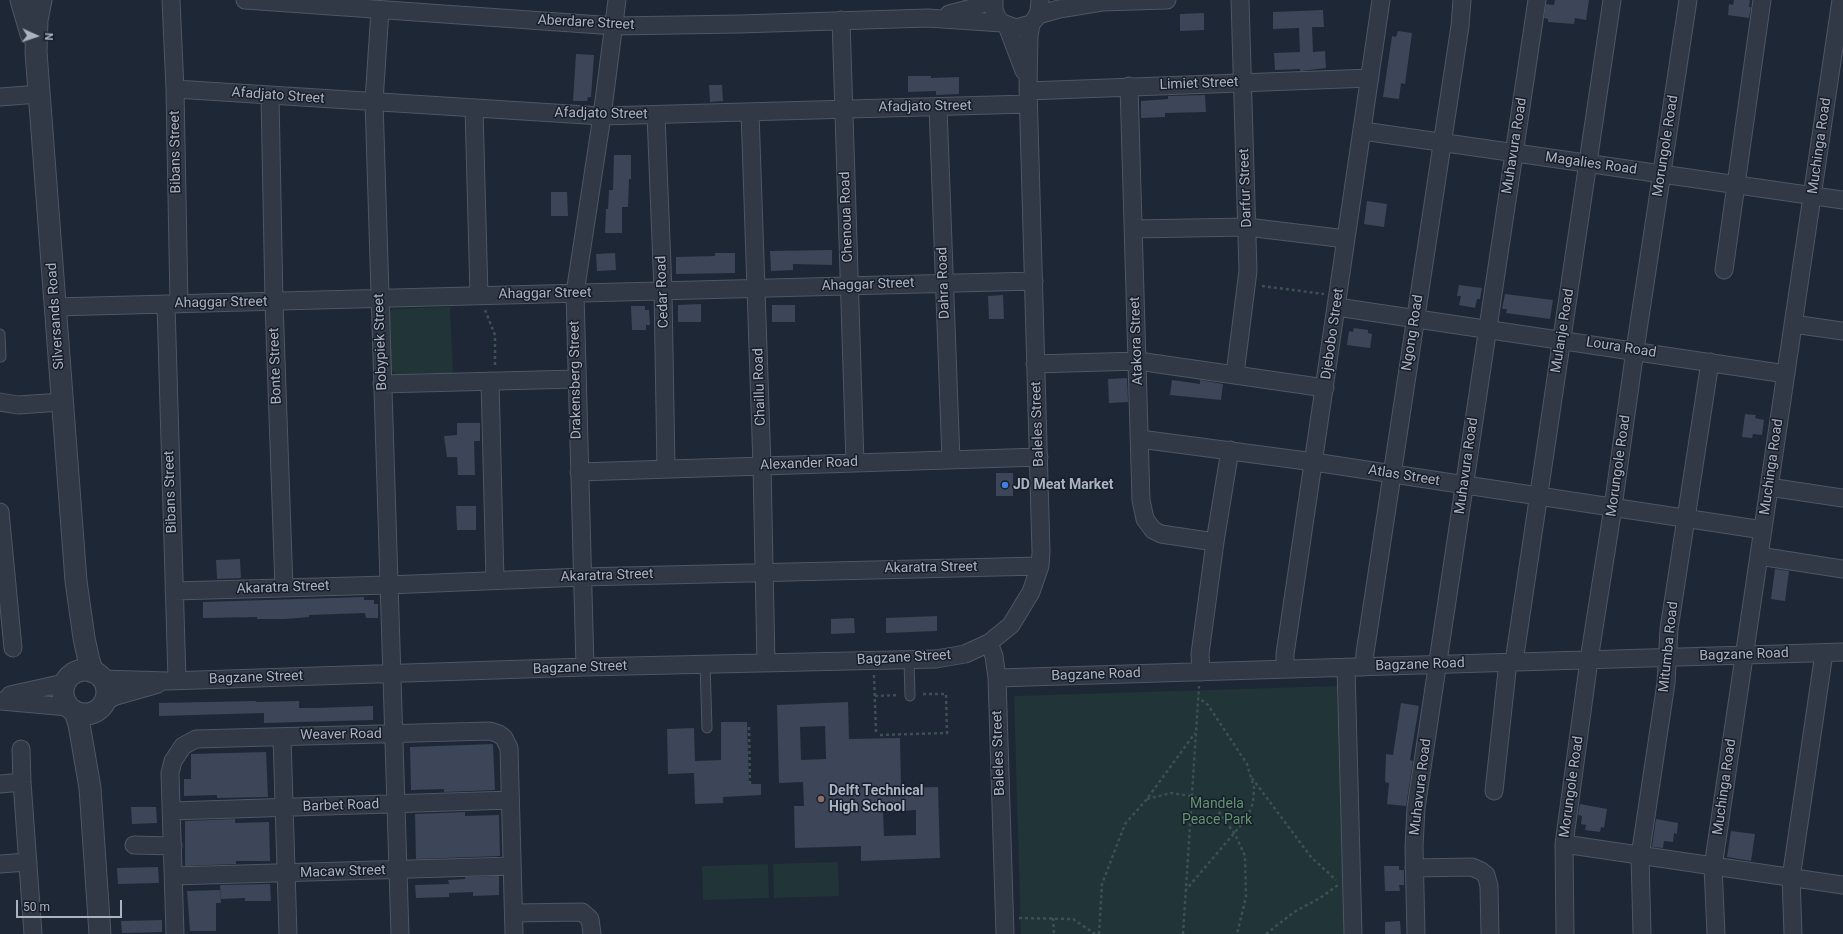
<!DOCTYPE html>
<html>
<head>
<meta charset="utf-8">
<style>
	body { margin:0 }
	#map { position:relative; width:1843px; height:934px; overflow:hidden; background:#1e2735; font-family:Roboto,sans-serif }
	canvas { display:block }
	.north { position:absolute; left:16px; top:16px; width:40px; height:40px; -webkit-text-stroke:3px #171e2a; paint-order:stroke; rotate:93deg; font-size:11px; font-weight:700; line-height:16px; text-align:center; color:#abb3c3 }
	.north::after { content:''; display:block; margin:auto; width:14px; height:18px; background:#abb3c3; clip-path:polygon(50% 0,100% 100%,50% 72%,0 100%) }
	.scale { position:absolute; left:16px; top:900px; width:106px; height:18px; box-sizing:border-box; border:2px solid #abb3c3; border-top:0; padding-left:5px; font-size:12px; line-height:14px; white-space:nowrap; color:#abb3c3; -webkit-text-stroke:3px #171e2a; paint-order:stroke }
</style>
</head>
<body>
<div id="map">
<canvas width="1843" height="934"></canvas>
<div class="north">N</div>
<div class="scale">50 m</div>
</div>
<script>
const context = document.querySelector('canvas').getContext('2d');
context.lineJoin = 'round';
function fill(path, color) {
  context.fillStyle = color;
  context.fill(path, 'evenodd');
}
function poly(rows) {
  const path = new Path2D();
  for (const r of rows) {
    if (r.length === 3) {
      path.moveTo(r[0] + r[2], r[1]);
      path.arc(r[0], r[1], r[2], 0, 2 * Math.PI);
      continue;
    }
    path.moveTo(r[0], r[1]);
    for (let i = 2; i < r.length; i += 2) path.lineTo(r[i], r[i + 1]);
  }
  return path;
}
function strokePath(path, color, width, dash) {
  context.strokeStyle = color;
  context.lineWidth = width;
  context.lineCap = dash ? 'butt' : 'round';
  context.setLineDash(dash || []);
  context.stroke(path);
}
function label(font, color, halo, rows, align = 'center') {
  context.font = font + ' Roboto,sans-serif';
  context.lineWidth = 3;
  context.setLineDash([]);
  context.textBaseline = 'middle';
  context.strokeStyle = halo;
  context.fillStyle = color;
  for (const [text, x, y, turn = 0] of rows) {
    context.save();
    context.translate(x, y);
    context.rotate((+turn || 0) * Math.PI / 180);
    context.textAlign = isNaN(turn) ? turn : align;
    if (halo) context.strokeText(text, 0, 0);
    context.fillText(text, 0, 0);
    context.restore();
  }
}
const green = poly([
	[450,307,453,373,395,374,390,369,388,315,392,309],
	[1337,686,1344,934,1021,934,1014,696],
	[838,862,839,896,774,898,773,864],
	[768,864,769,898,703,900,702,866]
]);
const building = poly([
	[1555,0,1589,0,1586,20,1575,18,1574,24,1548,22,1548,19,1544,18,1546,4,1554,5],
	[1734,0,1750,0,1749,7,1751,7,1749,18,1728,15,1729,4,1733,5],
	[1323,10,1324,27,1312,27,1313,52,1325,51,1326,68,1300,71,1300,69,1275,70,1274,53,1300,52,1299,28,1273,29,1273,12],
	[1204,13,1204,30,1180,31,1180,14],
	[1398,31,1412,33,1405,84,1401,83,1399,99,1383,97,1392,36,1396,37],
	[576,54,594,55,591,97,588,97,587,101,573,101],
	[908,76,931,76,931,78,959,77,959,94,936,95,936,91,908,92],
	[709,85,722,85,723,101,710,102],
	[1205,95,1206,112,1165,113,1165,117,1141,118,1141,101,1168,99,1168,96],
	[614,155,631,155,631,179,629,179,628,207,622,207,622,233,605,233,606,209,608,209,609,190,613,190],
	[551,192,567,192,568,216,551,216],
	[1367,201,1387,204,1384,227,1364,224],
	[832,250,832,265,793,264,793,270,771,271,770,251],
	[615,253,616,270,597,271,596,254],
	[715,253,735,253,735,273,676,274,676,257,715,256],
	[1459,285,1482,288,1480,299,1477,299,1475,308,1459,305,1461,296,1457,296],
	[1505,294,1553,300,1550,319,1506,313,1507,309,1502,309],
	[1003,295,1004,319,989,319,988,296],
	[701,304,701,322,678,322,678,305],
	[772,305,795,305,795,322,772,322],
	[631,306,645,306,645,310,649,310,650,325,646,325,646,330,632,330],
	[1354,328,1368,330,1368,333,1372,334,1370,348,1347,345,1349,331,1353,332],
	[1127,378,1128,402,1109,403,1108,379],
	[1172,380,1200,384,1200,380,1223,384,1221,400,1170,395],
	[1745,414,1756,415,1755,418,1764,420,1762,435,1753,434,1752,438,1742,437],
	[457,423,480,423,480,441,474,441,475,475,458,475,457,457,447,457,444,436,457,435],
	[996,473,1013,473,1013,496,996,496],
	[456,506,476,506,476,530,457,530],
	[240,559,241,578,217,579,216,560],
	[1775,569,1789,571,1785,601,1771,599],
	[364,597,364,600,374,600,374,604,378,604,378,618,366,618,365,613,309,615,309,617,285,619,257,619,257,617,203,618,203,602],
	[937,616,937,631,886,633,886,618],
	[854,618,855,633,831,634,831,619],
	[256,701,256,702,299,701,299,708,315,708,373,706,373,720,264,723,264,713,159,716,159,703],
	[848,702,849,739,900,738,901,788,938,787,940,858,861,861,861,846,795,848,794,806,804,806,803,782,779,783,777,705],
	[825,726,826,759,801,760,800,727],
	[916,810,916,835,884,836,883,812],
	[1401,703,1419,706,1410,760,1413,761,1406,806,1387,804,1389,783,1385,782,1386,754,1393,755],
	[721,722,747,722,749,784,761,784,761,795,723,797,723,803,695,804,694,773,668,774,667,729,694,728,695,761,721,760],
	[493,744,495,790,444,792,444,789,411,790,410,747],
	[266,752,268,797,217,798,217,795,184,796,184,779,191,779,191,754],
	[1580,804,1607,809,1604,828,1601,827,1600,832,1585,830,1586,825,1581,824,1582,816,1578,815],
	[131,807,156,807,157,823,132,824],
	[465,812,465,816,499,815,500,856,416,859,415,814],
	[235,819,235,823,269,822,270,861,236,861,236,864,185,866,185,821],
	[1656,819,1678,823,1677,834,1674,833,1673,842,1664,841,1663,848,1652,847],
	[1731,831,1755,834,1751,861,1727,857],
	[1384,866,1399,866,1399,870,1404,870,1404,885,1399,885,1400,891,1385,891],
	[158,867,159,883,118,884,117,868],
	[499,876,499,895,473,896,473,892,449,893,449,897,416,898,415,885,449,884,448,880,465,879,465,877],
	[270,884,271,901,245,901,245,898,221,899,220,885],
	[220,890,221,903,216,903,216,931,190,931,187,891],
	[162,920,162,932,122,933,121,921],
	[1400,921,1401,934,1385,934,1385,922]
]);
const path = poly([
	[1262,286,1324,294],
	[485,310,495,335,495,367],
	[874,675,876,732],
	[875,696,899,695],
	[749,727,750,784],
	[880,735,947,733,946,694,921,694],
	[1252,778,1311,857,1336,880],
	[1147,799,1171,793,1191,796,1213,804,1235,834,1245,856,1246,897,1237,934],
	[1185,891,1247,818,1253,803,1254,788,1247,764,1208,705,1199,698],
	[1019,918,1073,919,1095,934],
	[1053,918,1054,934],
	[1099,934,1102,884,1125,824,1147,799,1195,733],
	[1183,934,1199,686],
	[1266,934,1294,912,1320,898,1338,885]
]);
const service = poly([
	[0,334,1,357],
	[909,660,910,696],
	[705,664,707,728]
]);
const minor = poly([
	[171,0,175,89,179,304],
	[245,0,615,26,740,24,928,18,1002,23],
	[994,0,994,10,997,17,1002,23,1016,28,1031,24,1036,18,1039,11,1040,0],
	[380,10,374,101,400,934],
	[949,14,972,8,991,0],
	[1038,15,1059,9,1102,2,1167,0],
	[841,20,855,463],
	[1007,26,1024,71],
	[1129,86,1141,500,1145,519,1153,530,1161,534,1215,542],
	[175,89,602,116,1028,104],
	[1028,91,1370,78],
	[270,96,274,302,284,588],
	[0,97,39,94],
	[938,107,951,460],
	[474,108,479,295],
	[750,112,762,466,766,663],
	[656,115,663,291,666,469],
	[1363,131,1843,200],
	[1134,229,1247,227,1346,239],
	[1724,270,1762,0],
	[166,304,177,680],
	[55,307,1034,281],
	[1337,307,1786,374],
	[1793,324,1843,331],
	[1035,364,1138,361,1325,388],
	[1235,374,1248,271,1240,0],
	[490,381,495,580],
	[382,384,576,379],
	[0,402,18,405,62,402],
	[1140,439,1314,462,1763,530],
	[579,472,1039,457],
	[1769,487,1843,498],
	[0,512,13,648],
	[1759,556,1843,569],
	[174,591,388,585,582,577,1040,566],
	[989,643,994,656,997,678,1005,934],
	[1514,662,1612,0],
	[585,667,575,293,602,116,617,0],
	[1346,667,1353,934],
	[1364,667,1365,653,1460,26,1462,0],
	[1285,669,1285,654,1381,0],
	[1201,672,1200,654,1215,542,1230,450],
	[997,678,1843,652],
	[103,679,168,681,585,667,936,659,965,654,989,643,1011,625,1031,592,1040,566,1041,552,1028,87,1029,36,1031,24],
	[10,695,64,683],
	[0,701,68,707],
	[104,702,116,696,158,684],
	[282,737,288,934],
	[21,749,22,782,33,934],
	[0,784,22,782],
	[1494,791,1508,662],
	[172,811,510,800],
	[1564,844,1843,885],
	[134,845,173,846],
	[0,864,28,862],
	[1414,868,1472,867,1481,871,1486,875,1489,886,1490,934],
	[174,876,512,866],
	[514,913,582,912,590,919,592,934],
	[175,934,170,773,173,761,183,746,196,739,490,731,499,734,504,738,509,748,514,934],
	[1416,934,1414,847,1416,808,1537,0],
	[1565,934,1564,844,1589,660,1613,507,1635,350,1688,0],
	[1642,934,1640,856,1666,683,1669,629,1710,362],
	[1716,934,1713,867,1841,0],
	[1793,934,1791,878,1824,653]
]);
const tertiary = poly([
	[21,0,31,34],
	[41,0,37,20,36,52,76,581,84,638,89,661,93,672],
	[85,692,22],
	[75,712,79,724,90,788,100,934]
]);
const markers = [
	[1005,485,4,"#3f7fe0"],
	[821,799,4,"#8d6e63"]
];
const streetNames = [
	["Aberdare Street",586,23,3],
	["Limiet Street",1199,84,-2],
	["Afadjato Street",278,96,4],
	["Afadjato Street",925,107,-1],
	["Afadjato Street",601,114,1],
	["Muhavura Road",1515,146,-81],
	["Morungole Road",1666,146,-81],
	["Muchinga Road",1820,146,-82],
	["Bibans Street",176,152,-91],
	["Magalies Road",1591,164,8],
	["Darfur Street",1246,188,-92],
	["Chenoua Road",847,217,-92],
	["Dahra Road",944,283,-92],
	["Ahaggar Street",868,285,-2],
	["Cedar Road",663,292,-92],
	["Ahaggar Street",545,294,-1],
	["Ahaggar Street",221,303,-1],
	["Silversands Road",56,316,-94],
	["Mulanje Road",1563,331,-81],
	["Ngong Road",1413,333,-81],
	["Djebobo Street",1333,334,-82],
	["Atakora Street",1137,341,-92],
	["Bobypiek Street",381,342,-92],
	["Loura Road",1621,348,9],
	["Bonte Street",276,366,-92],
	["Drakensberg Street",576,380,-91],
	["Chaillu Road",760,387,-92],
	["Baleles Street",1038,424,-92],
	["Alexander Road",809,464,-2],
	["Muhavura Road",1467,466,-82],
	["Morungole Road",1619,466,-82],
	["Muchinga Road",1772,467,-82],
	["Atlas Street",1404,476,9],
	["Bibans Street",171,492,-92],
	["Akaratra Street",931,568,-1],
	["Akaratra Street",607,576,-2],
	["Akaratra Street",283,588,-2],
	["Mitumba Road",1669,647,-84],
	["Bagzane Road",1744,655,-2],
	["Bagzane Street",904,658,-3],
	["Bagzane Road",1420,665,-2],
	["Bagzane Street",580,668,-2],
	["Bagzane Road",1096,675,-2],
	["Bagzane Street",256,678,-2],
	["Weaver Road",341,735,-1],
	["Baleles Street",999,753,-92],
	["Muhavura Road",1421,787,-83],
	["Morungole Road",1572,787,-82],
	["Muchinga Road",1725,787,-82],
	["Barbet Road",341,806,-2],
	["Macaw Street",343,872,-2]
];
const poiNames = [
	["JD Meat Market",1013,485],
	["Delft Technical",829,791],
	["High School",829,807]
];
const parkNames = [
	["Mandela",1217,804],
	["Peace Park",1217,820]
];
fill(green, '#213437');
fill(building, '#3c4658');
strokePath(service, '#4f5664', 11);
strokePath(minor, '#4f5664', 19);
strokePath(tertiary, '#4f5664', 23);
strokePath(path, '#3d5054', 2.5, [3, 3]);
strokePath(service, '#313946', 9);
strokePath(minor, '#313946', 17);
strokePath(tertiary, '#313946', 21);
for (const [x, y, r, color] of markers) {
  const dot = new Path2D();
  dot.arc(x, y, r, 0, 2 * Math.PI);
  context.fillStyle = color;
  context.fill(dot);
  strokePath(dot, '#171e2a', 1.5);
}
label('14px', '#abb3c3', '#171e2a', streetNames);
label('bold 14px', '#abb3c3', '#171e2a', poiNames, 'left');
label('14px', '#629470', '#171e2a', parkNames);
</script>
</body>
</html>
